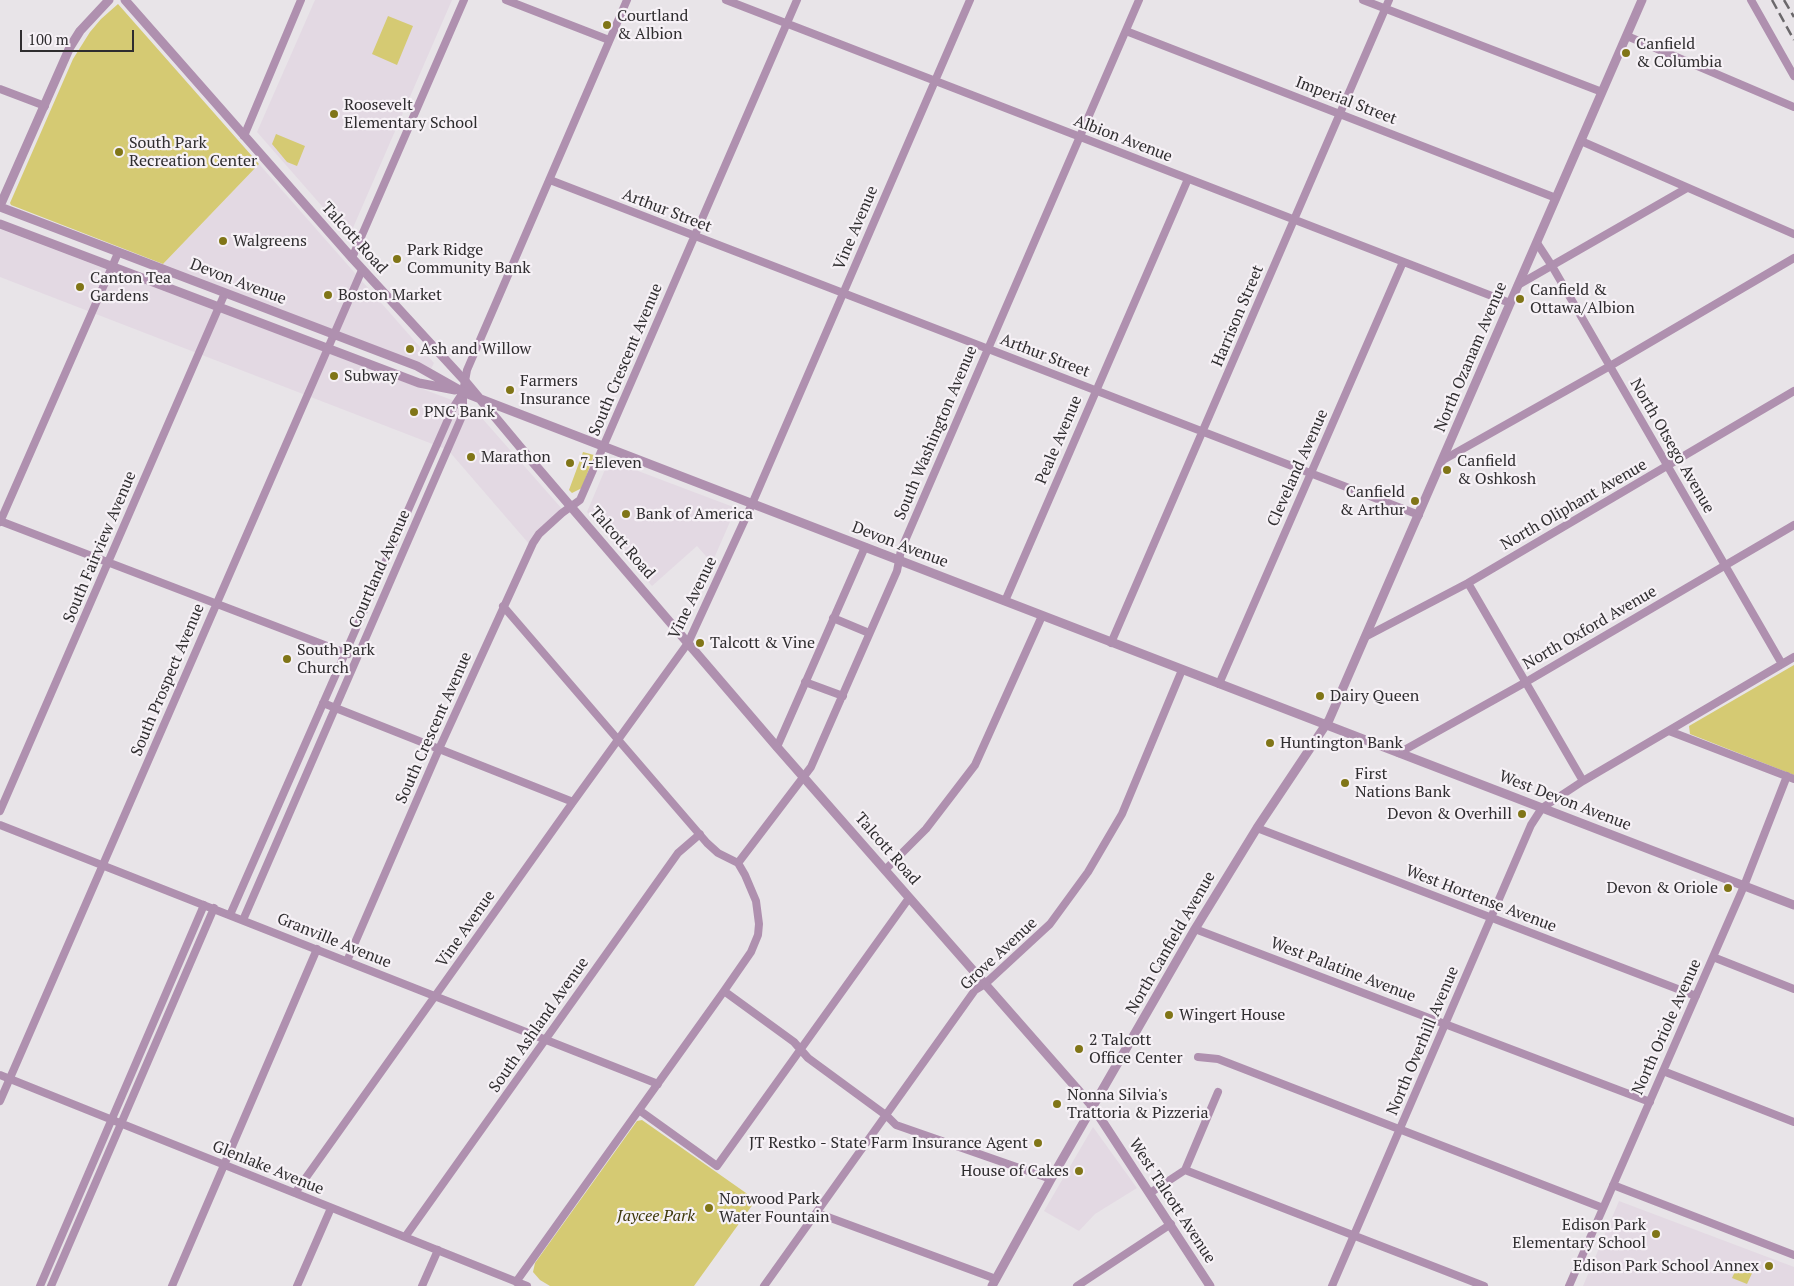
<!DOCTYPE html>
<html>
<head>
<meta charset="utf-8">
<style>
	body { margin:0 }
	#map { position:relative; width:1794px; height:1286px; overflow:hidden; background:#e8e4e8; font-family:"PT Serif",serif }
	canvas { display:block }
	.scale { position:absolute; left:20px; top:30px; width:114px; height:22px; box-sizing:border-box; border:2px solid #2f2d2f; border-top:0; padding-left:6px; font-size:15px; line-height:18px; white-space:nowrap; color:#2f2d2f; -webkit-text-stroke:4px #f6f1f6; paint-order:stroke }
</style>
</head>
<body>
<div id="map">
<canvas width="1794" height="1286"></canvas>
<div class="scale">100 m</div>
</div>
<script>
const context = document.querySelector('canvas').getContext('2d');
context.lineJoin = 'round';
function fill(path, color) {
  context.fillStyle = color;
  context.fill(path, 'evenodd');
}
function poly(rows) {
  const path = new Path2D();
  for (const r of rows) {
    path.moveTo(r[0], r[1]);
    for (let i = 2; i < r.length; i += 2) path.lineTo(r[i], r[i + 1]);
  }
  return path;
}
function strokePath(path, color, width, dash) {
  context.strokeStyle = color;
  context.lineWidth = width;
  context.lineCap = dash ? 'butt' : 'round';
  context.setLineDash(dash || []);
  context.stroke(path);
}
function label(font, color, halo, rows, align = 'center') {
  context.font = font + ' "PT Serif",serif';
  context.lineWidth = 4.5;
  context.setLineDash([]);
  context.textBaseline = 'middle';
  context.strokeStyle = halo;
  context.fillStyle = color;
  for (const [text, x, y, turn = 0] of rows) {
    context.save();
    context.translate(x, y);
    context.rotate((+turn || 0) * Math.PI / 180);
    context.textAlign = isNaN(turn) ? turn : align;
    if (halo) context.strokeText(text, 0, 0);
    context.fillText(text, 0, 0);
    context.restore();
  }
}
const built = poly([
	[315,0,452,0,349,237,257,132],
	[259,164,434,363,431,369,163,264],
	[0,229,473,408,563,510,530,545,448,450,0,277],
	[609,460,736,508,712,563,697,546,652,586,587,512],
	[1093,1127,1137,1188,1095,1214,1079,1231,1044,1211],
	[1619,1201,1794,1267,1794,1286,1583,1286]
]);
const green = poly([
	[118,4,259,164,163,264,11,205,10,203,73,59,90,32,101,19],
	[388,16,413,26,397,65,372,54],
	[276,134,305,146,297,166,287,162,272,144],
	[583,452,594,455,582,488,572,493,569,490],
	[1794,665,1794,775,1690,734,1689,726],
	[642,1120,756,1200,694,1286,550,1286,540,1280,533,1272,535,1263,637,1121],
	[1739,1263,1754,1269,1747,1284,1732,1278]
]);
const minor = poly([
	[506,0,609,40],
	[726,0,1510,303],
	[1363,0,1602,92],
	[1751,0,1794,76],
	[1126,31,1556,198],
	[1627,36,1794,107],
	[0,89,45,106],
	[244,136,301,0],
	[1581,141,1794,234],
	[550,180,1419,515],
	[1537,243,1552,266,1782,664],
	[352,258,464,0],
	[1518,285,1687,188],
	[1443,460,1610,366,1794,258],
	[0,521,348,654],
	[0,522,118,253],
	[1468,583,1583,781],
	[1005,601,1188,179],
	[503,606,707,843,718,853,738,863,745,875,756,901,759,924,758,935,751,952,724,991,516,1282],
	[833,618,869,633],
	[1365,637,1468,583,1794,391],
	[1111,643,1389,0],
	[805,682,843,696],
	[1219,684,1403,262],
	[323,703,573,802],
	[1669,731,1794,779],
	[777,747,865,547],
	[1399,753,1526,682,1794,525],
	[0,811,225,293],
	[0,825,658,1084],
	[1257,828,1696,996],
	[738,863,811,767,897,571,901,550,1139,0],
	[885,870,926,829,975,765,1042,616],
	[230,915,453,408,462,394],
	[243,920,463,414,463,392,467,370,627,0],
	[1195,929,1650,1102],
	[1713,957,1794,989],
	[347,961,439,749,533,543,539,534,562,513,580,500,797,0],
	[724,991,794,1042,808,1058,887,1116,896,1125,1051,1179],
	[1198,1057,1218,1059,1603,1208],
	[1663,1071,1794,1122],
	[0,1075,527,1286],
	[0,1101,362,270],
	[639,1110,717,1166,909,898],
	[1185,1170,1484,1286],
	[1613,1185,1794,1255],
	[295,1193,573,802,688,643,752,504,970,0],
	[1150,1193,1185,1170,1218,1092],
	[817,1213,996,1279],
	[405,1237,678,853,700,834],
	[40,1286,204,905],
	[51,1286,214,908],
	[172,1286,317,949],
	[297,1286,331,1208],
	[422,1286,438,1250],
	[764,1286,975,990,985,984,1050,924,1088,872,1122,814,1182,670],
	[1077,1286,1171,1224],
	[1332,1286,1531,825,1542,808,1583,781,1794,657],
	[1569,1286,1744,886,1787,776]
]);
const tertiary = poly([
	[125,0,352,258,465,381,536,466,777,747,1093,1107,1210,1286],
	[0,206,70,47,80,31,109,0],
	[0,207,417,366,463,392,478,398,1794,905],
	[0,224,419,383,455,390],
	[992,1286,1051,1179,1195,929,1257,828,1329,720,1642,0]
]);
const rail = poly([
	[1772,0,1794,40],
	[1784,0,1794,17]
]);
const markers = [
	[607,25,5,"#807517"],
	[1626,53,5,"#807517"],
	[334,114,5,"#807517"],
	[119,152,5,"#807517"],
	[223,241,5,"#807517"],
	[397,259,5,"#807517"],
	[80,287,5,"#807517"],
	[328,295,5,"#807517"],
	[1520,299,5,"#807517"],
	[410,349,5,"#807517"],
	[334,376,5,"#807517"],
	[510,390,5,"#807517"],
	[414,412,5,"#807517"],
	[471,457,5,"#807517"],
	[570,463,5,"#807517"],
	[1447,470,5,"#807517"],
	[1415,501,5,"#807517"],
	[626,514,5,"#807517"],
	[700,643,5,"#807517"],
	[287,659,5,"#807517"],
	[1320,696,5,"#807517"],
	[1270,743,5,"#807517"],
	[1345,783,5,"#807517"],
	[1522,814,5,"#807517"],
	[1728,888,5,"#807517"],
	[1169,1015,5,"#807517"],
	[1079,1049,5,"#807517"],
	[1057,1104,5,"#807517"],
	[1038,1143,5,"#807517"],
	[1079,1171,5,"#807517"],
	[709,1208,5,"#807517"],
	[1656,1234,5,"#807517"],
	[1769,1266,5,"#807517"]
];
const poiNames = [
	["Courtland",617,16],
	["& Albion",617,34],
	["Canfield",1636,44],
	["& Columbia",1636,62],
	["Roosevelt",344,105],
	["Elementary School",344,123],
	["South Park",129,143],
	["Recreation Center",129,161],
	["Walgreens",233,241],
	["Park Ridge",407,250],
	["Community Bank",407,268],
	["Canton Tea",90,278],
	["Gardens",90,296],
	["Canfield &",1530,290],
	["Ottawa/Albion",1530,308],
	["Boston Market",338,295],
	["Ash and Willow",420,349],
	["Subway",344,376],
	["Farmers",520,381],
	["Insurance",520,399],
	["PNC Bank",424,412],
	["Marathon",481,457],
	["Canfield",1457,461],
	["& Oshkosh",1457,479],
	["7-Eleven",580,463],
	["Canfield",1405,492,"right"],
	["& Arthur",1405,510,"right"],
	["Bank of America",636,514],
	["Talcott & Vine",710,643],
	["South Park",297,650],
	["Church",297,668],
	["Dairy Queen",1330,696],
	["Huntington Bank",1280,743],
	["First",1355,774],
	["Nations Bank",1355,792],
	["Devon & Overhill",1512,814,"right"],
	["Devon & Oriole",1718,888,"right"],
	["Wingert House",1179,1015],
	["2 Talcott",1089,1040],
	["Office Center",1089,1058],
	["Nonna Silvia's",1067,1095],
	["Trattoria & Pizzeria",1067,1113],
	["JT Restko - State Farm Insurance Agent",1028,1143,"right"],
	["House of Cakes",1069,1171,"right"],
	["Norwood Park",719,1199],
	["Water Fountain",719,1217],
	["Edison Park",1646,1225,"right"],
	["Elementary School",1646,1243,"right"],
	["Edison Park School Annex",1759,1266,"right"]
];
const streetNames = [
	["Imperial Street",1346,101,21],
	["Albion Avenue",1123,139,21],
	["Arthur Street",667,211,21],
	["Vine Avenue",856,228,-67],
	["Talcott Road",354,238,48],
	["Devon Avenue",238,282,21],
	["Harrison Street",1238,316,-67],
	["Arthur Street",1045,356,21],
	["North Ozanam Avenue",1471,357,-67],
	["South Crescent Avenue",626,360,-67],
	["South Washington Avenue",936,433,-67],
	["Peale Avenue",1059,440,-67],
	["North Otsego Avenue",1672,446,60],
	["Cleveland Avenue",1298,468,-66],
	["North Oliphant Avenue",1574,505,-30],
	["Talcott Road",622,543,49],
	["Devon Avenue",900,545,21],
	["South Fairview Avenue",100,547,-67],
	["Courtland Avenue",380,569,-66],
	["Vine Avenue",693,598,-64],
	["North Oxford Avenue",1590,628,-30],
	["South Prospect Avenue",168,680,-67],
	["South Crescent Avenue",434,728,-66],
	["West Devon Avenue",1565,801,21],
	["Talcott Road",887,849,49],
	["West Hortense Avenue",1481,899,21],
	["Vine Avenue",466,929,-55],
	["Granville Avenue",334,941,22],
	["North Canfield Avenue",1171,943,-60],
	["Grove Avenue",999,954,-43],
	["West Palatine Avenue",1343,970,21],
	["South Ashland Avenue",539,1025,-55],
	["North Oriole Avenue",1667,1027,-66],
	["North Overhill Avenue",1423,1041,-67],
	["Glenlake Avenue",268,1168,22],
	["West Talcott Avenue",1172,1201,57]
];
const parkNames = [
	["Jaycee Park",656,1216]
];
fill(built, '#e3d9e3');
fill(green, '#d5ca73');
strokePath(minor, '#af90af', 8);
strokePath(tertiary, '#af90af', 9);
strokePath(rail, '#6b686b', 2.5, [10, 5]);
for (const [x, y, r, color] of markers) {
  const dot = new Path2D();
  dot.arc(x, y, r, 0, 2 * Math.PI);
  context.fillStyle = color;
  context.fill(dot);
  strokePath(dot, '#f6f1f6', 2);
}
label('16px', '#2f2d2f', '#f6f1f6', poiNames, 'left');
label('16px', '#2f2d2f', '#f6f1f6', streetNames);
label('italic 16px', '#3e380b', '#f6f1f6', parkNames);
</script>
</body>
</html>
